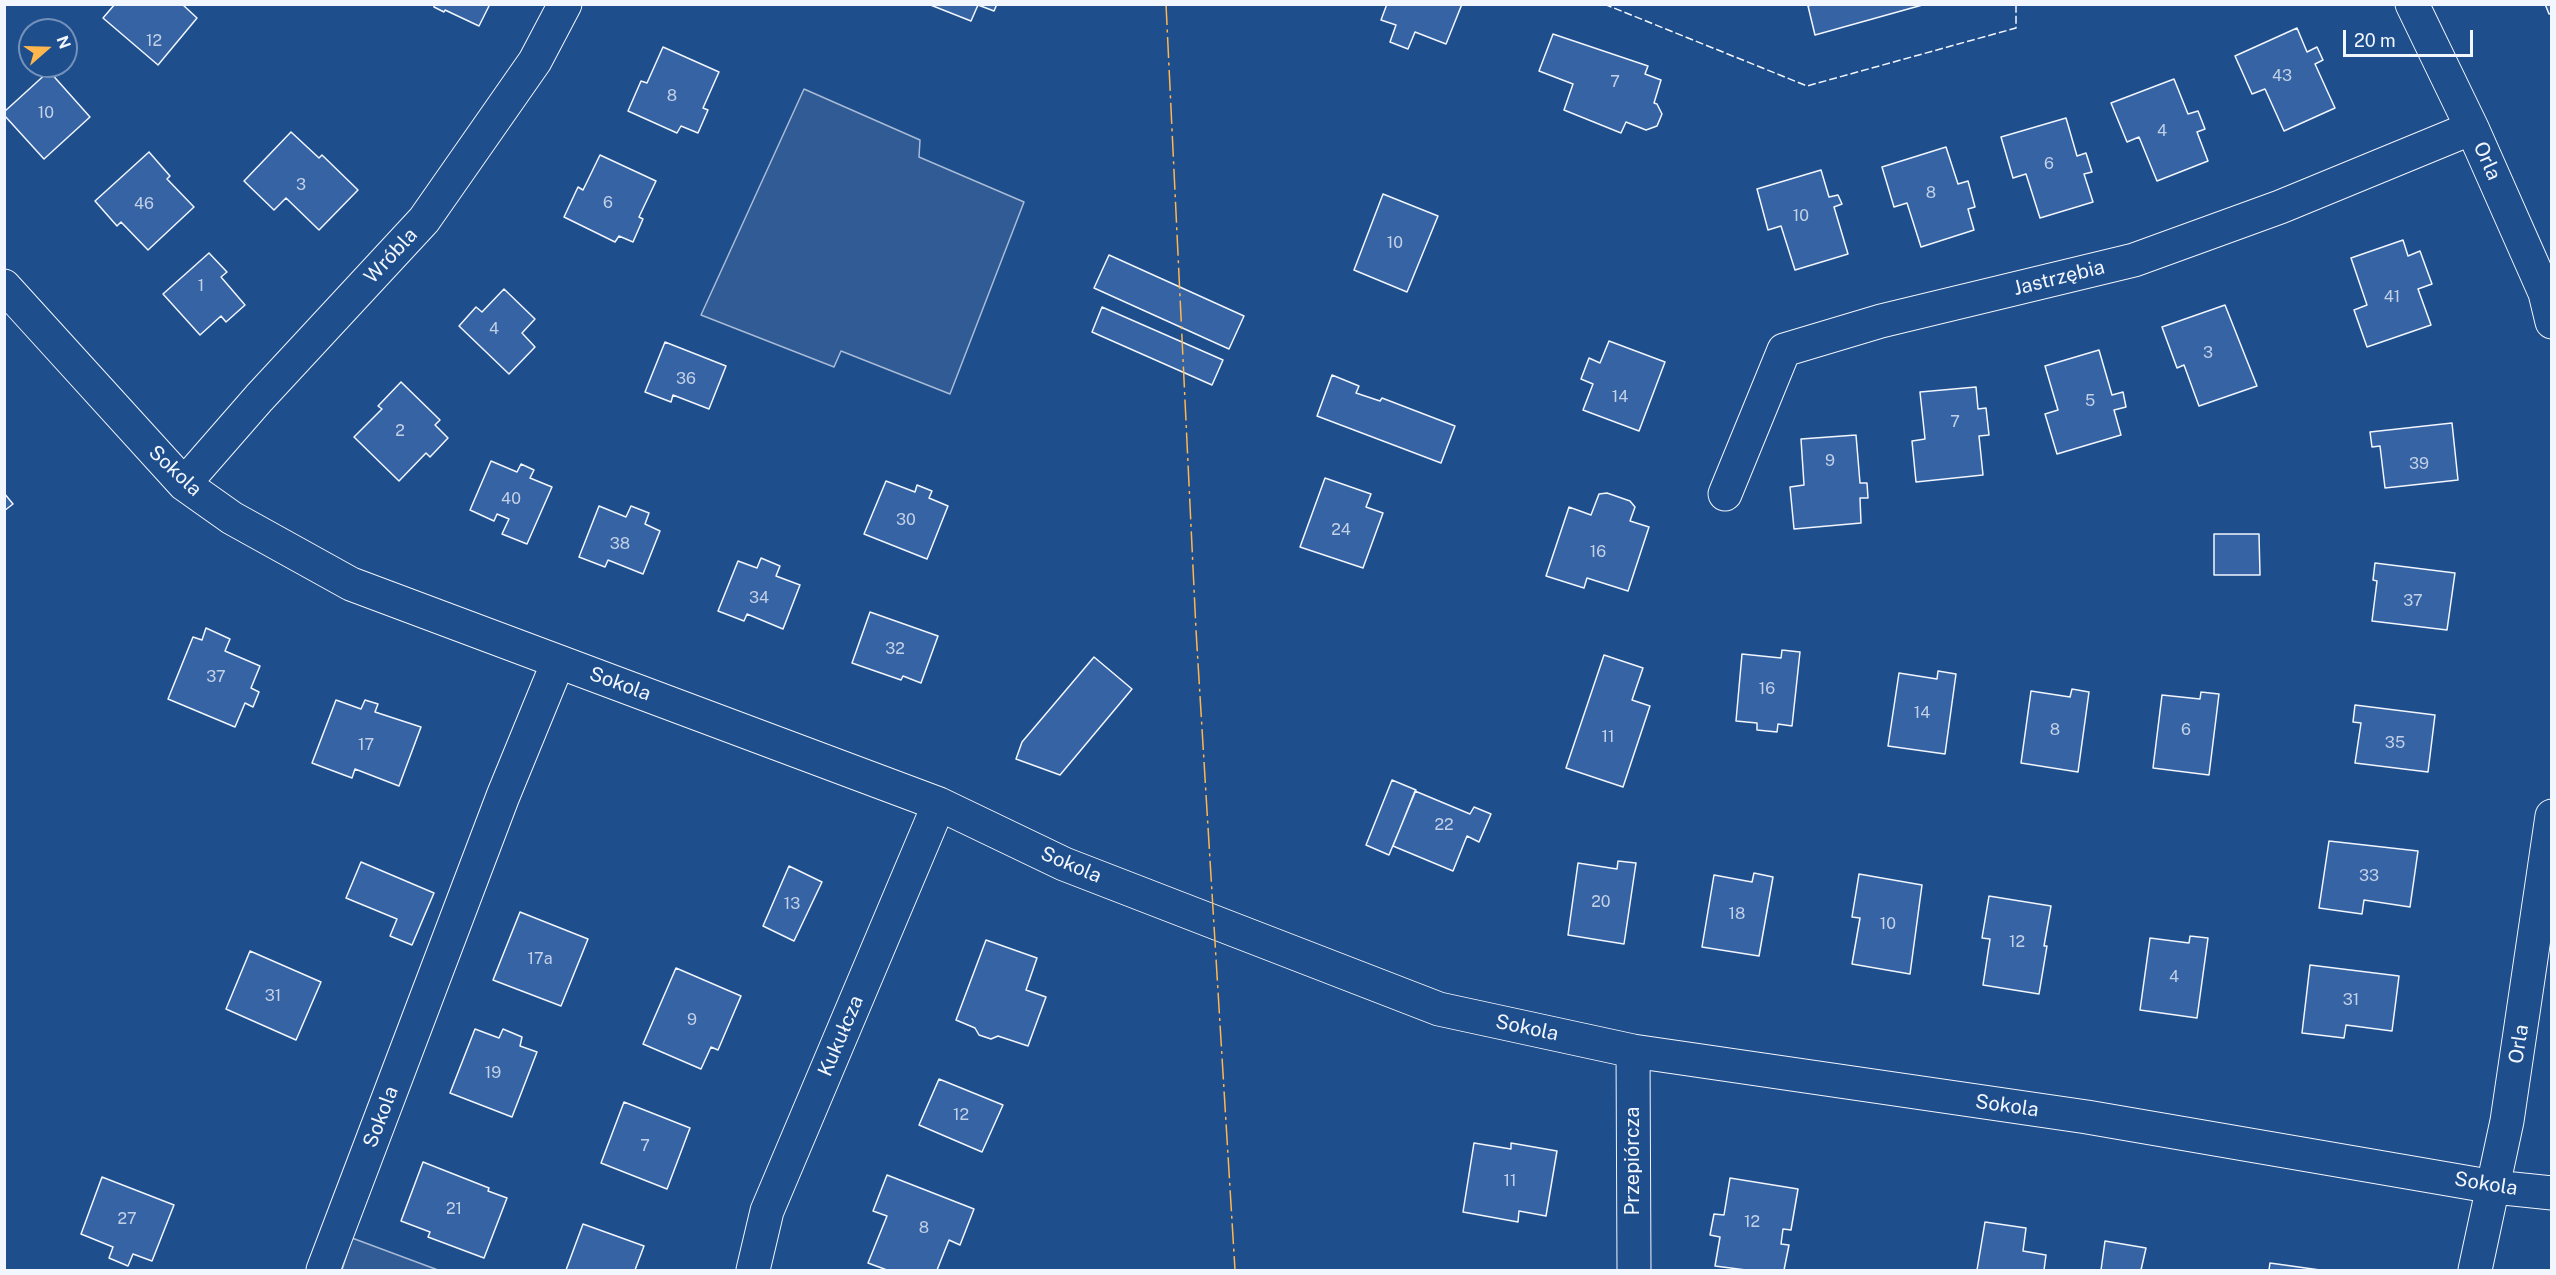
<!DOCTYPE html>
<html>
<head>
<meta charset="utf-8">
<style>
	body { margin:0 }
	#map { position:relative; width:2556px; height:1275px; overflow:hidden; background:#1f4e8c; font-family:"Public Sans",sans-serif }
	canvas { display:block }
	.frame { position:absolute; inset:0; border:6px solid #f2f6ff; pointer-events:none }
	.north { position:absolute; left:18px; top:18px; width:60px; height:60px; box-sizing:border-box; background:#1f4e8c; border:2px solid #7391ba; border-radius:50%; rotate:70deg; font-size:16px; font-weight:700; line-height:24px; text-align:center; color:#f2f6ff }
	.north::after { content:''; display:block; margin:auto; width:21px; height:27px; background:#ffb74d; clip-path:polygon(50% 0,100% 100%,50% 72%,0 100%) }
	.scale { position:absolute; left:2343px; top:30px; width:130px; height:27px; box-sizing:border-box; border:3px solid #f2f6ff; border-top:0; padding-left:8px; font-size:18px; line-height:21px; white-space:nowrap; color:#f2f6ff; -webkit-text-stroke:4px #1f4e8c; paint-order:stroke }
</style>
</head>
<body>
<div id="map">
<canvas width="2556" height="1275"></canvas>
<div class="frame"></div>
<div class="north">N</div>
<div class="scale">20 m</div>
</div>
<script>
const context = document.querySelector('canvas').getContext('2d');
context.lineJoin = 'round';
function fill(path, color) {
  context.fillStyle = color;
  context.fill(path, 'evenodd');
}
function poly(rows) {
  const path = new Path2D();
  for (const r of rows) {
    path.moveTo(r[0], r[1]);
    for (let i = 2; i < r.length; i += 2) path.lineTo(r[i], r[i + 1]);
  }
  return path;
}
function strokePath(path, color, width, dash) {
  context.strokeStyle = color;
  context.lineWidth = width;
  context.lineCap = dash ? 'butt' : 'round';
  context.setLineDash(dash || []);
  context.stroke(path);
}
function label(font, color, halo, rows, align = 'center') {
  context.font = font + ' "Public Sans",sans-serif';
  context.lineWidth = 4.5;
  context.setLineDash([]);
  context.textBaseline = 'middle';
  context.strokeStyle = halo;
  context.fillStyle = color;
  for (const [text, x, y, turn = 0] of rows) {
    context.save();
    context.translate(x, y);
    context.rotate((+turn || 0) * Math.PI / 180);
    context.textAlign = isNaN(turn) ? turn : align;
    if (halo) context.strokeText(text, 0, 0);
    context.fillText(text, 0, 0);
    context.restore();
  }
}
const built = poly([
	[804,89,920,140,919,157,1024,202,950,394,841,351,834,367,701,315,804,89],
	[352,1238,438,1270,342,1270,352,1238]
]);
const building = poly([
	[115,4,182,4,197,18,158,65,103,18,115,4],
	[434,4,486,4,489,6,479,26,445,10,444,12,434,7,434,4],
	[928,4,997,4,994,11,978,5,971,21,928,4],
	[1387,4,1462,4,1446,44,1415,32,1408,49,1390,42,1396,25,1381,20,1387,4],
	[1815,4,1926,4,1815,35,1808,6,1815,4],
	[2545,4,2552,4,2552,13,2549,14,2545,4],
	[2297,28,2307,52,2317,47,2323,60,2315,64,2335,108,2284,131,2265,89,2252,94,2235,56,2297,28],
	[1553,34,1648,66,1645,74,1661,80,1654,103,1657,104,1662,114,1657,126,1646,130,1626,122,1621,133,1564,110,1573,84,1539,71,1553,34],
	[663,47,719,72,703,108,708,110,698,133,681,126,677,133,628,111,641,81,647,83,663,47],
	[49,71,90,117,44,159,4,115,4,112,49,71],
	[2174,79,2188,114,2198,111,2205,129,2197,132,2208,161,2157,181,2139,137,2127,142,2111,103,2174,79],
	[2066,118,2077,156,2086,153,2092,172,2084,174,2093,202,2040,218,2026,174,2013,178,2001,137,2066,118],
	[291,132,319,158,322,155,358,190,319,230,286,198,274,210,244,181,291,132],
	[1946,147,1958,184,1968,181,1975,207,1968,209,1974,230,1921,247,1907,203,1894,207,1882,167,1946,147],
	[149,152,170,176,167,179,194,207,148,250,121,222,117,226,95,201,149,152],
	[600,155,656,181,639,217,643,219,633,242,619,236,615,242,564,217,578,187,583,190,600,155],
	[1821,170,1829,197,1838,195,1842,204,1834,207,1848,254,1795,270,1781,226,1768,230,1757,189,1821,170],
	[1383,194,1438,216,1407,292,1354,270,1383,194],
	[2403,240,2408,256,2420,251,2432,284,2418,289,2431,325,2367,347,2354,310,2367,305,2351,258,2403,240],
	[209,253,227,272,221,277,245,305,226,322,221,316,200,335,163,294,209,253],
	[1109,255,1244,316,1229,349,1094,288,1109,255],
	[504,289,535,319,522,333,535,347,509,374,459,326,476,307,482,312,504,289],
	[2225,305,2257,386,2199,406,2184,365,2177,368,2162,327,2225,305],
	[1102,307,1223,360,1212,385,1092,332,1102,307],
	[1609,341,1665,362,1639,431,1583,410,1593,384,1581,379,1589,358,1600,363,1609,341],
	[665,342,726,366,709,409,673,395,671,402,645,392,665,342],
	[2099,350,2112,395,2123,392,2126,407,2114,410,2121,435,2057,454,2045,414,2058,410,2045,366,2099,350],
	[1332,375,1359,386,1356,393,1380,401,1382,398,1455,426,1441,463,1317,416,1332,375],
	[401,382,440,420,435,425,448,438,430,457,426,453,399,481,354,437,382,409,378,406,401,382],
	[1976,387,1978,409,1986,408,1989,435,1979,436,1983,475,1916,482,1912,441,1925,439,1920,392,1976,387],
	[2452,423,2458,480,2385,488,2380,446,2372,447,2370,432,2452,423],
	[1856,435,1860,483,1867,483,1868,498,1860,498,1861,523,1794,529,1790,487,1804,485,1801,439,1856,435],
	[491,461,517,472,521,464,534,470,530,478,552,487,527,544,502,534,509,519,497,514,494,521,470,510,491,461],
	[1325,478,1371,494,1366,507,1383,513,1363,568,1300,547,1325,478],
	[886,481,915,492,917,485,932,491,929,498,948,506,927,559,864,534,886,481],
	[4,493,13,504,4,511,4,493],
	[1607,493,1630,501,1635,507,1630,521,1649,527,1628,591,1587,578,1584,588,1546,576,1569,507,1591,515,1599,494,1607,493],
	[599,506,626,517,631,506,649,513,645,524,660,531,643,574,608,560,605,567,579,557,599,506],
	[2214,534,2259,534,2260,575,2214,575,2214,534],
	[761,558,780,566,776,576,800,585,783,629,747,614,744,621,718,611,738,561,757,568,761,558],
	[2375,563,2455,573,2447,630,2372,621,2377,581,2373,580,2375,563],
	[870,612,938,636,921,683,903,676,901,680,852,663,870,612],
	[206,628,230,639,225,651,260,666,251,688,259,692,253,707,245,703,235,727,168,699,193,637,202,640,206,628],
	[1782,650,1800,652,1792,726,1778,724,1777,732,1757,730,1757,723,1736,721,1742,654,1781,658,1782,650],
	[1604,655,1643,668,1632,700,1650,706,1623,787,1566,768,1604,655],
	[1094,657,1132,689,1060,775,1016,759,1022,742,1094,657],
	[1938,671,1956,674,1945,754,1888,746,1899,673,1937,679,1938,671],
	[2072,689,2089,692,2078,772,2021,763,2031,691,2070,697,2072,689],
	[2201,692,2219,694,2209,775,2153,768,2162,695,2200,699,2201,692],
	[336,700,361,709,365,700,378,704,375,712,421,727,399,786,355,769,352,778,312,763,336,700],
	[2355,705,2435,715,2428,772,2355,763,2361,723,2353,722,2355,705],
	[1392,780,1416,790,1389,855,1366,845,1392,780],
	[1415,791,1470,814,1474,807,1491,814,1479,842,1467,836,1453,871,1393,846,1415,791],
	[2329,841,2418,851,2410,907,2364,900,2362,914,2319,908,2329,841],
	[1618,861,1636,863,1624,944,1568,935,1578,863,1617,869,1618,861],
	[361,862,434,893,412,945,390,936,397,919,346,898,361,862],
	[789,866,822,882,794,941,763,926,789,866],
	[1754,873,1773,877,1759,956,1702,947,1714,875,1752,882,1754,873],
	[1859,874,1922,885,1910,974,1852,964,1860,918,1852,917,1859,874],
	[1989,896,2051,906,2044,946,2047,946,2039,994,1983,985,1990,939,1982,938,1989,896],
	[520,912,588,939,561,1006,493,980,520,912],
	[2190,936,2208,938,2197,1018,2140,1010,2150,938,2189,943,2190,936],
	[986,940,1037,958,1026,990,1046,997,1028,1046,998,1036,991,1039,979,1035,975,1028,956,1020,986,940],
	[250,951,321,982,296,1040,226,1009,250,951],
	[2310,965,2399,976,2392,1031,2346,1025,2344,1038,2302,1033,2310,965],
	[676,968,741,996,718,1050,711,1047,701,1069,643,1044,676,968],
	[475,1029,499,1038,503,1029,522,1037,520,1046,537,1052,512,1117,450,1093,475,1029],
	[939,1079,1003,1105,982,1152,919,1125,939,1079],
	[624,1102,690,1128,667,1189,601,1163,624,1102],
	[1474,1143,1511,1149,1511,1143,1557,1151,1546,1216,1519,1211,1518,1222,1463,1212,1474,1143],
	[423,1162,489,1188,488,1191,507,1198,484,1258,428,1237,430,1232,401,1221,423,1162],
	[887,1175,974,1209,960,1245,949,1240,937,1270,887,1270,868,1263,887,1216,873,1211,887,1175],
	[102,1177,174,1205,152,1261,133,1254,128,1266,109,1258,113,1247,81,1234,102,1177],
	[1730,1178,1798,1189,1791,1230,1783,1229,1781,1244,1789,1245,1784,1270,1746,1270,1715,1266,1720,1237,1710,1235,1714,1214,1724,1215,1730,1178],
	[1985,1222,2026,1228,2023,1251,2046,1255,2044,1270,1977,1270,1985,1222],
	[583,1224,644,1246,635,1270,566,1270,583,1224],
	[2105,1241,2146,1248,2141,1270,2144,1270,2101,1270,2105,1241],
	[2270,1263,2320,1270,2269,1270,2270,1263]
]);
const street = poly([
	[2412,4,2472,128,2545,293,2552,322],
	[4,286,184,484,232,518,351,584,939,804,1064,864,1439,1009,1633,1051,2087,1117,2494,1187,2552,1193],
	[184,484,259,398,424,220,535,61,565,4],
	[1725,494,1784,350,1881,321,2134,260,2280,207,2472,128],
	[1633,1051,1634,1270],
	[323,1270,503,796,558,662],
	[753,1270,767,1211,939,804],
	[2475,1270,2507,1121,2552,816]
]);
const fence = poly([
	[1604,4,1807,86,2016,28,2016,4]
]);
const power = poly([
	[1166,4,1196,630,1235,1270]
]);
const numberNames = [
	["12",154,41],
	["43",2282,76],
	["7",1615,82],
	["8",672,96],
	["10",46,113],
	["4",2162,131],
	["6",2049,164],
	["3",301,185],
	["8",1931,193],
	["6",608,203],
	["46",144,204],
	["10",1801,216],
	["10",1395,243],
	["1",201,286],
	["41",2392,297],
	["4",494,329],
	["3",2208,353],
	["36",686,379],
	["14",1620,397],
	["5",2090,401],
	["7",1955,422],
	["2",400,431],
	["9",1830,461],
	["39",2419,464],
	["40",511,499],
	["30",906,520],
	["24",1341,530],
	["38",620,544],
	["16",1598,552],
	["34",759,598],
	["37",2413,601],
	["32",895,649],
	["37",216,677],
	["16",1767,689],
	["14",1922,713],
	["8",2055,730],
	["6",2186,730],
	["11",1608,737],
	["35",2395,743],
	["17",366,745],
	["22",1444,825],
	["33",2369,876],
	["20",1601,902],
	["13",792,904],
	["18",1737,914],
	["10",1888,924],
	["12",2017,942],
	["17a",540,959],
	["4",2174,977],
	["31",273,996],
	["31",2351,1000],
	["9",692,1020],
	["19",493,1073],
	["12",961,1115],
	["7",645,1146],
	["11",1510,1181],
	["21",454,1209],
	["27",127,1219],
	["12",1752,1222],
	["8",924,1228]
];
const streetNames = [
	["Orla",2487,161,66],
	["Wróbla",391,256,-47],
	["Jastrzębia",2059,278,-14],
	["Sokola",175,471,43],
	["Sokola",620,684,20],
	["Sokola",1071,865,23],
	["Sokola",1527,1028,12],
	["Kukułcza",841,1036,-67],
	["Orla",2519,1044,-81],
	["Sokola",2007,1106,8],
	["Sokola",381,1117,-69],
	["Przepiórcza",1633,1161,-90],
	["Sokola",2486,1184,9]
];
fill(built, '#305b95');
strokePath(built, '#a8bbd7', 1.5);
fill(building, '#3563a3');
strokePath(building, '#f2f6ff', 1.5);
strokePath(street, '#f2f6ff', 35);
strokePath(street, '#1f4e8c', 33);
strokePath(fence, '#f2f6ff', 1.5, [8, 3]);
strokePath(power, '#ffb74d', 1.5, [21, 4.5, 3, 4.5]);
label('16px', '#c3d1e8', null, numberNames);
label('20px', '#f2f6ff', '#1f4e8c', streetNames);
</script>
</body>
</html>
